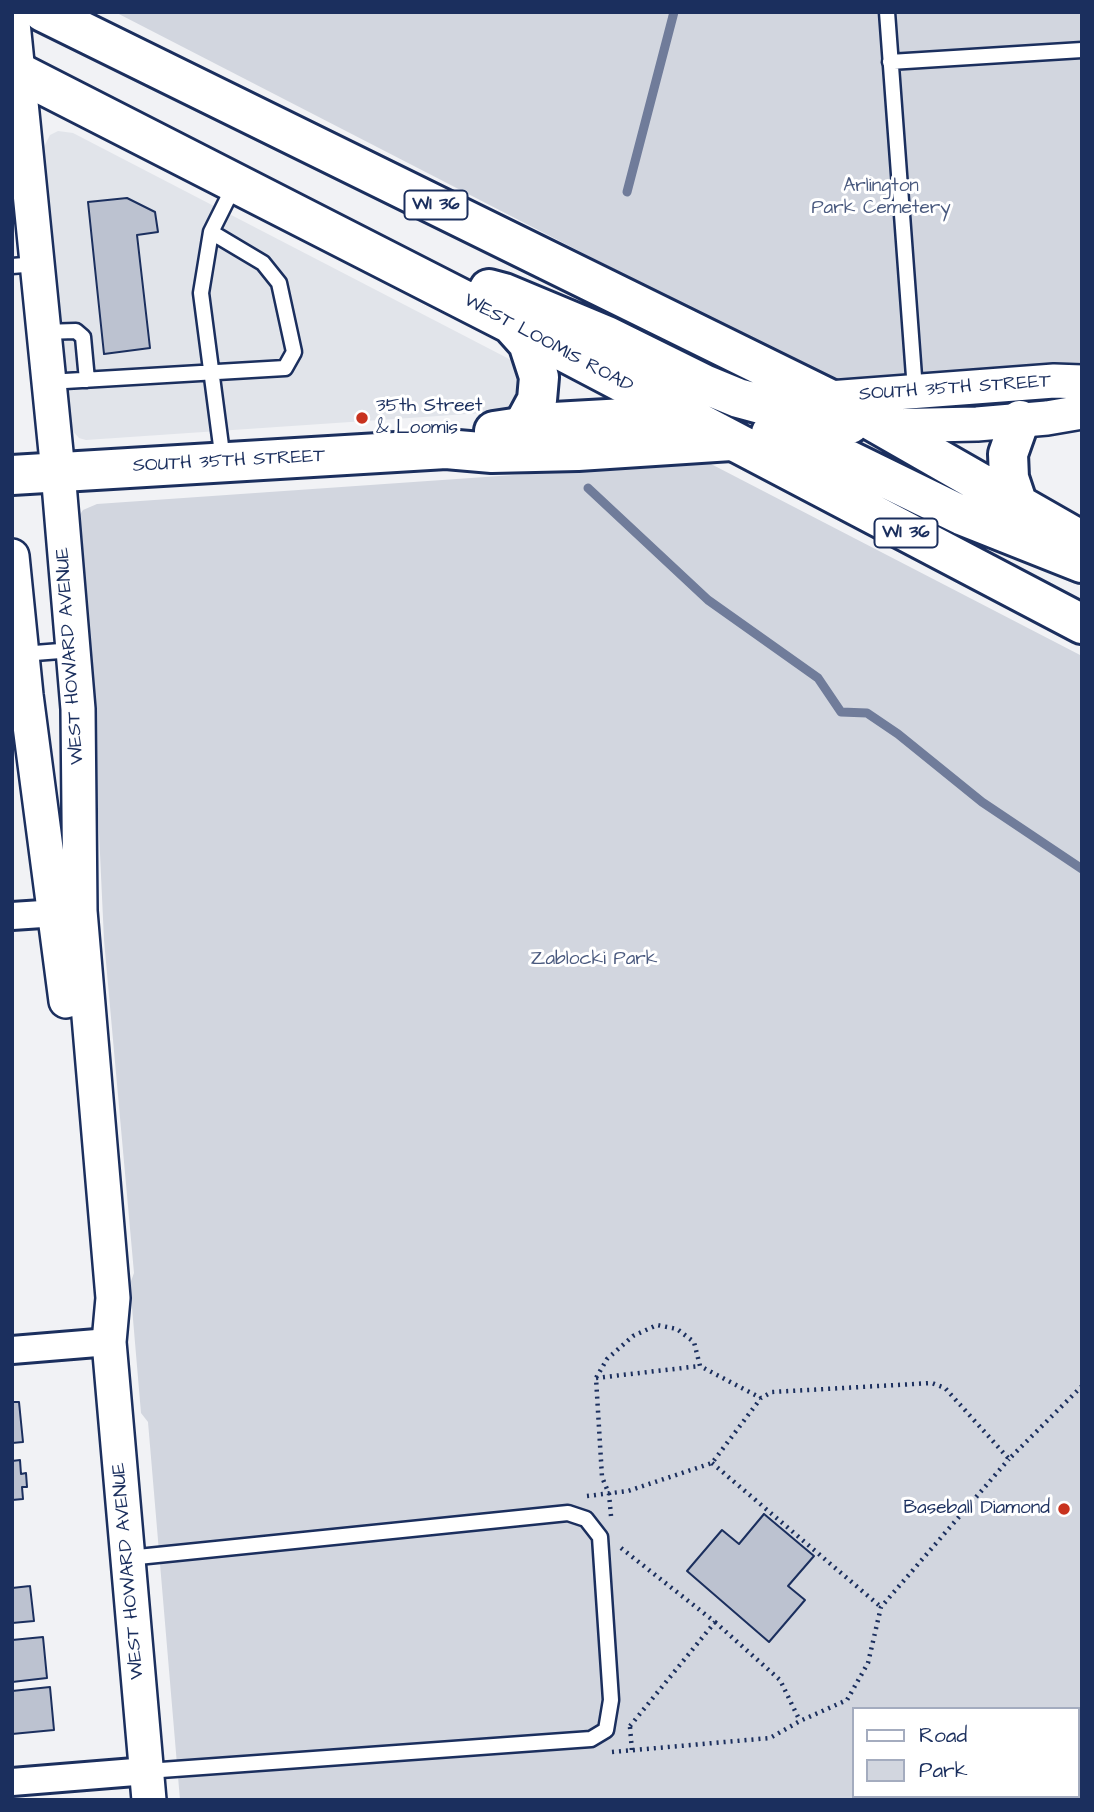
<!DOCTYPE html>
<html>
<head>
<meta charset="utf-8">
<style>
	body { margin:0 }
	#map { position:relative; width:1094px; height:1812px; overflow:hidden; background:#f1f2f5; font-family:"Architects Daughter",sans-serif }
	canvas { display:block }
	.frame { position:absolute; inset:0; border:14px solid #1b2f5e; pointer-events:none }
	.legend { position:absolute; left:852px; top:1707px; width:228px; height:91px; box-sizing:border-box; background:#fff; border:2px solid #a4acbf; margin:0; padding:9px 12px; list-style:none; font-size:21px; color:#1b2f5e }
	.legend li { display:flex; align-items:center; gap:14px; height:35px }
	.legend b { width:35px; border:2px solid #a4acbf }
</style>
</head>
<body>
<div id="map">
<canvas width="1094" height="1812"></canvas>
<div class="frame"></div>
<ul class="legend">
<li><b style="height:9px;background:#fff"></b>Road</li>
<li><b style="height:19px;background:#d2d6df"></b>Park</li>
</ul>
</div>
<script>
const context = document.querySelector('canvas').getContext('2d');
context.lineJoin = 'round';
function fill(path, color) {
  context.fillStyle = color;
  context.fill(path, 'evenodd');
}
function poly(rows) {
  const path = new Path2D();
  for (const r of rows) {
    path.moveTo(r[0], r[1]);
    for (let i = 2; i < r.length; i += 2) path.lineTo(r[i], r[i + 1]);
  }
  return path;
}
function strokePath(path, color, width, dash) {
  context.strokeStyle = color;
  context.lineWidth = width;
  context.lineCap = dash ? 'butt' : 'round';
  context.setLineDash(dash || []);
  context.stroke(path);
}
function label(font, color, halo, rows, align = 'center') {
  context.font = font + ' "Architects Daughter",sans-serif';
  context.lineWidth = 6;
  context.setLineDash([]);
  context.textBaseline = 'middle';
  context.strokeStyle = halo;
  context.fillStyle = color;
  for (const [text, x, y, turn = 0] of rows) {
    context.save();
    context.translate(x, y);
    context.rotate((+turn || 0) * Math.PI / 180);
    context.textAlign = isNaN(turn) ? turn : align;
    if (halo) context.strokeText(text, 0, 0);
    context.fillText(text, 0, 0);
    context.restore();
  }
}
const built = poly([
	[58,131,73,133,513,361,519,367,524,385,512,406,497,412,86,440,79,438,68,426,43,149,50,135]
]);
const green = poly([
	[115,12,1082,12,1082,372,835,383],
	[701,462,711,464,1082,656,1082,1800,180,1800,148,1422,141,1413,130,1284,134,1273,104,940,93,703,79,516,83,510,97,504],
	[854,1709,1078,1709,1078,1796,854,1796]
]);
const stream = poly([
	[627,192,674,12],
	[588,488,708,600,818,678,841,712,867,713,898,734,982,802,1082,869]
]);
const building = poly([
	[127,198,155,212,158,232,137,235,150,348,104,354,88,202,127,198],
	[12,1402,19,1402,23,1442,12,1443,12,1402],
	[20,1460,21,1474,26,1473,27,1487,22,1487,23,1499,12,1500,12,1461,20,1460],
	[764,1514,814,1556,788,1586,805,1600,769,1642,687,1571,722,1530,739,1544,764,1514],
	[30,1586,34,1621,12,1623,12,1588,30,1586],
	[43,1637,47,1678,12,1682,12,1640,43,1637],
	[50,1687,54,1730,12,1734,12,1691,50,1687]
]);
const path = poly([
	[596,1378,700,1366],
	[712,1463,881,1607],
	[587,1496,628,1491,712,1463,761,1398,772,1392,932,1383,945,1388,1009,1459,1082,1386],
	[611,1516,609,1494,602,1477,596,1378,607,1359,633,1336,657,1325,677,1329,694,1342,700,1366,761,1398],
	[621,1548,715,1622,630,1726],
	[715,1622,780,1680,800,1721],
	[630,1727,632,1751],
	[612,1752,770,1738,800,1721,847,1700,868,1663,881,1607,1009,1459]
]);
const service = poly([
	[887,12,915,390],
	[890,62,1082,50],
	[12,266,37,264],
	[43,332,76,331,83,337,87,380],
	[48,382,285,368,294,352,279,283,263,263,211,232],
	[223,461,201,293,211,232,235,184],
	[22,654,73,650],
	[128,1558,568,1513,586,1519,600,1537,611,1700,606,1730,591,1739,147,1771]
]);
const minor = poly([
	[12,916,73,912],
	[12,1350,109,1342],
	[12,1782,147,1771]
]);
const tertiary = poly([
	[12,13,58,472,78,709,80,911,113,1298,109,1342,149,1800],
	[829,398,1054,381,1082,382],
	[883,426,977,424,1047,418,1082,412],
	[12,556,26,695,66,1001]
]);
const secondary = poly([
	[494,431,554,422,643,417,692,420],
	[12,475,446,449,492,453,578,451,731,441]
]);
const primary = poly([
	[43,12,860,414,1082,541],
	[12,69,511,324,1082,624],
	[489,289,504,293,607,336,704,384,738,398,823,421,850,424],
	[511,324,528,343,539,377,537,400,523,426],
	[771,433,828,450,961,515,1082,563],
	[1018,505,1009,478,1008,454,1020,420]
]);
const markers = [
	[362,418,7,"#c8321e"],
	[1064,1509,7,"#c8321e"]
];
const shields = [
	[436,205,63],
	[906,533,63]
];
const shieldNames = [
	["WI 36",436,205],
	["WI 36",906,533]
];
const parkNames = [
	["Arlington",881,187],
	["Park Cemetery",881,209],
	["Zablocki Park",594,960]
];
const streetNames = [
	["WEST LOOMIS ROAD",548,344,28],
	["SOUTH 35TH STREET",955,389,-4],
	["SOUTH 35TH STREET",229,462,-3],
	["WEST HOWARD AVENUE",71,656,-94],
	["WEST HOWARD AVENUE",129,1571,-95]
];
const poiNames = [
	["35th Street",376,407],
	["& Loomis",376,429],
	["Baseball Diamond",1050,1509,"right"]
];
fill(built, '#e1e4ea');
fill(green, '#d2d6df');
strokePath(stream, '#707c9a', 9);
fill(building, '#bcc2d0');
strokePath(building, '#1b2f5e', 2);
strokePath(service, '#1b2f5e', 19);
strokePath(minor, '#1b2f5e', 32);
strokePath(tertiary, '#1b2f5e', 38);
strokePath(secondary, '#1b2f5e', 44);
strokePath(primary, '#1b2f5e', 44);
strokePath(path, '#1b2f5e', 4.5, [2, 5]);
strokePath(service, '#fff', 14);
strokePath(minor, '#fff', 26);
strokePath(tertiary, '#fff', 33);
strokePath(secondary, '#fff', 38);
strokePath(primary, '#fff', 38);
for (const [x, y, r, color] of markers) {
  const dot = new Path2D();
  dot.arc(x, y, r, 0, 2 * Math.PI);
  context.fillStyle = color;
  context.fill(dot);
  strokePath(dot, '#fff', 2.5);
}
for (const [x, y, w] of shields) {
  const box = new Path2D();
  box.roundRect(x - w / 2, y - 14.5, w, 29, 5);
  context.fillStyle = '#fff';
  context.fill(box);
  strokePath(box, '#1b2f5e', 2);
}
label('bold 18px', '#1b2f5e', null, shieldNames);
label('19px', '#49597e', '#fff', parkNames);
label('19px', '#1b2f5e', '#fff', streetNames);
label('19px', '#1b2f5e', '#fff', poiNames, 'left');
</script>
</body>
</html>
